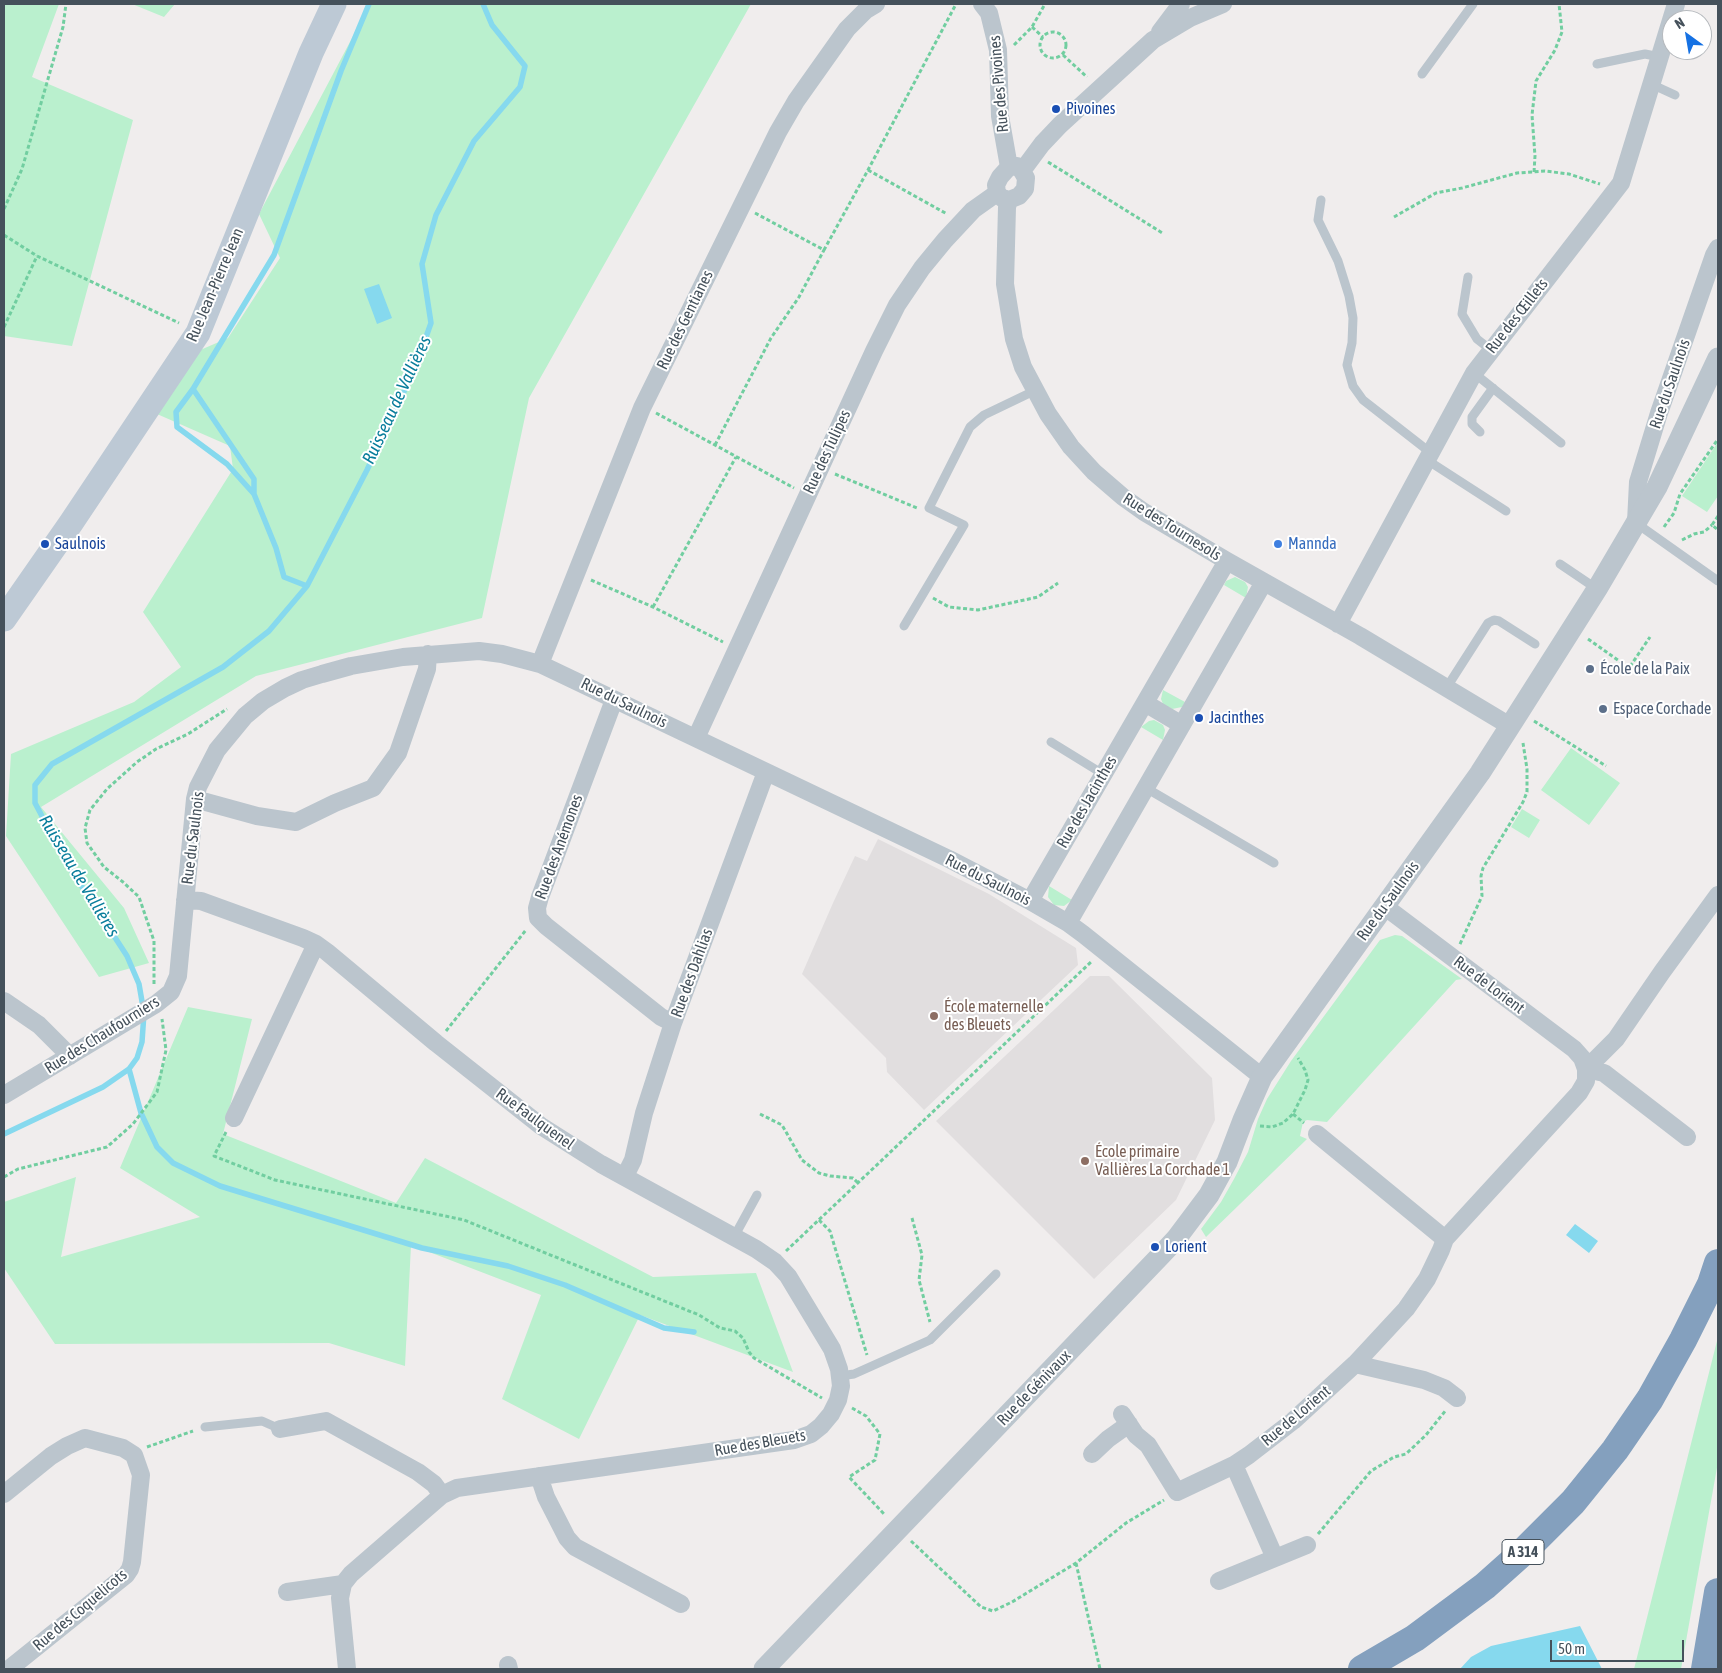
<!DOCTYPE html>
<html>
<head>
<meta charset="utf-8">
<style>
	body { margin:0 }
	#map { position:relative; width:1722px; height:1673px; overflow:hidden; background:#f0eded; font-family:"Asap Condensed",sans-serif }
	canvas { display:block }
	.frame { position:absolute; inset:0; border:5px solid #45515b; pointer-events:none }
	.north { position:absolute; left:1662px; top:10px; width:50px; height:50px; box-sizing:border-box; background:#fff; border:1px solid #b5b9bd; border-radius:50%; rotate:328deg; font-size:14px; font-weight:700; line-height:20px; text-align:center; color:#45515b }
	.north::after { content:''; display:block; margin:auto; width:18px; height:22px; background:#1571e3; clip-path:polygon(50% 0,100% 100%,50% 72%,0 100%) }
	.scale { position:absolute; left:1550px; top:1640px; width:134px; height:22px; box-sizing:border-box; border:2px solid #45515b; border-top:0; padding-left:6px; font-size:15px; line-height:18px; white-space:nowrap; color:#45515b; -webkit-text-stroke:4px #fff; paint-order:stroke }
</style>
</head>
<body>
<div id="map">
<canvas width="1722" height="1673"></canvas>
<div class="frame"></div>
<div class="north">N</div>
<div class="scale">50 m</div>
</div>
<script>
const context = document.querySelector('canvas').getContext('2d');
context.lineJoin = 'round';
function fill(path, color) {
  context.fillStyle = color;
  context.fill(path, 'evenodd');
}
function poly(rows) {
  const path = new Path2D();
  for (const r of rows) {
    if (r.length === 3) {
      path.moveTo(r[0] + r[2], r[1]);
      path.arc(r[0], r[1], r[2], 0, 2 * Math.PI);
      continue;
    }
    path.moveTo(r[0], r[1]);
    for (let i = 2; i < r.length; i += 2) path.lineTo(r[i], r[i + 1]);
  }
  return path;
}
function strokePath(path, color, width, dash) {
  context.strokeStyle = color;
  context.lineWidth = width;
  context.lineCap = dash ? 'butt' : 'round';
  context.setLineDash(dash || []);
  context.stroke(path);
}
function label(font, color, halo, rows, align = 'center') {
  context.font = font + ' "Asap Condensed",sans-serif';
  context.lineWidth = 4;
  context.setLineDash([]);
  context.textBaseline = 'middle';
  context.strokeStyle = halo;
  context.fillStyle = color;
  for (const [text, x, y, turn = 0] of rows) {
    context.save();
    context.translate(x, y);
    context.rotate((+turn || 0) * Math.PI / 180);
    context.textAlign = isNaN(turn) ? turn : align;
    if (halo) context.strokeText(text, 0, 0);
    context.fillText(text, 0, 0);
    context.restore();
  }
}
const education = poly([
	[878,839,989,894,1076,948,1078,965,924,1110,887,1072,886,1058,802,974,833,903,855,856,867,861],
	[1090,976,1109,976,1212,1078,1215,1120,1176,1200,1094,1279,936,1121]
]);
const green = poly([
	[4,4,59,4,32,77,133,120,72,346,4,336],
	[132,4,175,4,164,17],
	[370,4,751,4,529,398,482,618,256,676,41,807,124,908,149,963,99,977,6,836,11,754,134,702,181,667,143,612,233,469,230,446,157,414,198,351,228,338,280,258,259,214],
	[1718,442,1718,496,1707,512,1682,496],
	[1235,577,1245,582,1248,587,1246,598,1224,585,1226,581],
	[1163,690,1185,702,1182,707,1172,709,1163,704,1161,699],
	[1154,720,1163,725,1165,730,1163,740,1141,727,1149,721],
	[1571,748,1620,783,1589,825,1541,790],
	[1522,809,1540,820,1529,838,1511,827],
	[1049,886,1072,900,1064,906,1054,905,1048,897],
	[1395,935,1402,936,1462,979,1456,980,1327,1122,1307,1120,1303,1122,1300,1136,1307,1139,1206,1237,1201,1229,1221,1202,1234,1179,1248,1152,1258,1119,1267,1099,1291,1061,1380,940],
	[188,1007,252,1019,223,1134,396,1203,425,1158,653,1277,756,1273,793,1372,640,1315,579,1439,502,1399,541,1295,411,1245,405,1366,329,1343,55,1344,4,1268,4,1202,76,1177,61,1257,200,1217,120,1168],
	[1718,1337,1718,1462,1681,1669,1634,1669]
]);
const water = poly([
	[379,284,392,318,377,324,364,289],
	[1575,1224,1598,1241,1589,1253,1566,1235],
	[1580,1626,1602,1669,1460,1669,1471,1657,1491,1646]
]);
const stream = poly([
	[193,389,254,479,254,494],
	[307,586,284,577,276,548,254,494,227,464,177,427,176,412,193,389,274,255,341,71,369,4],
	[129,1069,141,1113,157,1147,173,1163,220,1186,422,1248,508,1266,565,1285,664,1328,694,1332],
	[4,1134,103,1087,129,1069,137,1058,142,1042,144,1013,139,984,127,956,68,865,35,803,35,785,52,764,223,667,269,631,307,586,367,470,415,368,431,323,422,264,436,215,474,141,520,87,525,66,492,25,483,4]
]);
const path = poly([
	[1032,27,1043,37],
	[1053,45,13],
	[1014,45,1032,27,1045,4],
	[1063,55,1087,77],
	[1048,162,1164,234],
	[868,170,947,214],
	[1534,172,1535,156,1532,115,1536,81,1555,50,1562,32,1559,4],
	[4,209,22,169,63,27,66,4],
	[755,213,824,250,868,170,956,4],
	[1394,217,1436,193,1462,188,1517,173,1545,171,1569,174,1600,184],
	[4,235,37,256,179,323],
	[4,327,37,256],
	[656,413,794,488],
	[715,445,771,338,799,297,824,250],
	[835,474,917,508],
	[1718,516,1712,525,1718,530],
	[1664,527,1674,513,1680,494,1718,439],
	[1682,540,1694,534,1704,532,1712,525],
	[591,580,653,607,723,642],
	[933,598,949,607,978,610,1038,597,1058,583],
	[653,607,736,457],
	[1588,639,1629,668,1650,637],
	[1534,721,1606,766],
	[1460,944,1482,896,1481,876,1483,868,1523,802,1527,792,1527,769,1523,743],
	[154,984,154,941,139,897,123,882,104,867,87,843,85,828,90,810,107,789,137,762,156,749,188,734,227,709],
	[446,1031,526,930],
	[760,1114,782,1125,802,1160,819,1173,830,1176,853,1178,858,1183],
	[1293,1114,1304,1123],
	[1260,1126,1272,1127,1283,1123,1293,1114,1305,1090,1308,1080,1305,1070,1298,1058],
	[226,1132,214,1156,275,1180,464,1220,699,1315,720,1328,735,1331,743,1338,749,1352,754,1358,822,1398],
	[4,1177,18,1169,107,1147,133,1124,157,1092,166,1050,162,1019],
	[912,1218,922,1255,919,1280,930,1322],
	[819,1220,830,1231,867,1355],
	[786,1251,1092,961],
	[852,1408,866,1416,880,1434,875,1460,849,1477,885,1515],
	[147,1447,193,1431],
	[1318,1534,1371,1471,1394,1457,1406,1454,1426,1435,1446,1410],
	[911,1541,981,1607,993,1611,1012,1602,1076,1563,1126,1523,1164,1500],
	[1076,1563,1100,1669]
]);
const service = poly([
	[1597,64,1645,54,1660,57],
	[1422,74,1473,4],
	[1651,84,1675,95],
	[1321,200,1318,220,1338,261,1349,296,1353,318,1352,343,1347,365,1353,386,1363,400,1431,453],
	[1468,277,1462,314,1477,339,1491,350],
	[1474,373,1561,443],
	[1480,432,1472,424,1472,417,1493,388],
	[1427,460,1506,511],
	[1636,523,1718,581],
	[1560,564,1597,589],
	[904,626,964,525,929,508,970,427,984,415,1034,391],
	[1447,687,1488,623,1494,620,1499,621,1535,644],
	[1051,742,1103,774],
	[1146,788,1274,863],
	[734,1237,757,1195],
	[840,1376,854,1374,930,1340,996,1274],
	[205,1427,262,1421,280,1429]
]);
const minor = poly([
	[982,4,989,13,998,50,1000,116,1009,167],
	[1160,32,1181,4],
	[1017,166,1022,171,1026,178,1025,189,1019,196,1009,200,1002,198,997,193,996,185,1000,177,1009,167,1017,166],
	[1022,171,1042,144,1060,125,1153,40,1190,18,1223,4],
	[1009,200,1007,207,1005,284,1014,339,1023,367,1048,414,1071,447,1094,472,1123,497,1144,512,1227,561,1360,636,1510,726],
	[1636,522,1638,482,1659,413,1714,255,1718,248],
	[1338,624,1474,373,1621,183,1676,4],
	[540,664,642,408,778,132,796,101,847,29,866,10,876,4],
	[614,700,540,897,537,908,538,918,546,926,661,1017,673,1023],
	[1145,703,1182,725],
	[696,738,874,351,897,305,922,268,945,240,973,210,997,193],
	[195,799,257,816,296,822,335,803,373,788,398,753,427,669,428,654],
	[185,900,201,901,303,938,316,944,327,952,436,1043,541,1126,601,1164,756,1249,775,1262,788,1276,832,1349,839,1369,841,1386,838,1400,831,1414,821,1426,811,1434,794,1440,457,1488,442,1495,351,1574,343,1584,340,1598,347,1669],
	[1030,901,1227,561],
	[1068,923,1264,582],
	[4,1001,39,1025,70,1056],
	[1586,1069,1616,1039,1662,972,1718,895],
	[1586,1069,1604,1073,1687,1137],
	[4,1095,156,1004,171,992,178,976,195,799,198,787,217,750,245,716,263,701,285,688,302,680,322,674,351,666,403,657,479,651,502,654,540,664,949,859,1030,901,1068,923,1083,934,1262,1077],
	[234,1118,316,944],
	[1317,1134,1445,1239],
	[625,1176,633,1160,644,1113,673,1023,766,772],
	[1355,1364,1424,1380,1444,1388,1457,1398],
	[1122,1414,1136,1435,1148,1445,1177,1492,1234,1465,1249,1455,1293,1421,1355,1364,1406,1309,1427,1279,1441,1250,1445,1239,1579,1093,1586,1081,1586,1069,1582,1058,1574,1049,1384,906],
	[280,1429,326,1421,418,1472,434,1484,442,1495],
	[1092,1454,1108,1439,1129,1424],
	[1234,1465,1275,1558],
	[539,1476,546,1497,567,1538,575,1547,681,1604],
	[4,1494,51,1456,67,1446,85,1438,123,1448,134,1455,141,1475,132,1562,130,1569,126,1575,9,1669],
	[1219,1581,1307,1545],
	[287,1592,343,1584],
	[508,1665,509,1669]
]);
const tertiary = poly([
	[764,1669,1162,1254,1176,1239,1209,1195,1227,1162,1243,1120,1262,1077,1480,773,1519,712,1597,589,1657,487,1718,358]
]);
const secondary = poly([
	[4,619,71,523,198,333,311,53,334,4]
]);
const motorway = poly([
	[1362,1669,1415,1638,1485,1586,1522,1553,1573,1502,1615,1450,1650,1399,1683,1340,1711,1284,1718,1263],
	[1705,1669,1718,1592]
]);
const markers = [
	[1056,109,5,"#1a4fb4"],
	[45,544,5,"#1a4fb4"],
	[1278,544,5,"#3f7fe0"],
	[1590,669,5,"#5c6f8a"],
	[1603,709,5,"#5c6f8a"],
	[1199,718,5,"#1a4fb4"],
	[934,1016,5,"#8d6e63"],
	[1085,1161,5,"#8d6e63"],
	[1155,1247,5,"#1a4fb4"]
];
const shields = [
	[1523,1552,42]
];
const shieldNames = [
	["A 314",1523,1552]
];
const streetNames = [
	["Rue des Pivoines",999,84,-95],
	["Rue Jean-Pierre Jean",215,285,-67],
	["Rue des Œillets",1517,316,-52],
	["Rue des Gentianes",685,320,-64],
	["Rue du Saulnois",1670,384,-71],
	["Rue des Tulipes",827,452,-65],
	["Rue des Tournesols",1172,527,32],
	["Rue du Saulnois",624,703,26],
	["Rue des Jacinthes",1087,802,-60],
	["Rue du Saulnois",193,838,-83],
	["Rue des Anémones",559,847,-70],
	["Rue du Saulnois",988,880,27],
	["Rue du Saulnois",1388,901,-54],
	["Rue des Dahlias",692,973,-70],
	["Rue de Lorient",1489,985,37],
	["Rue des Chaufourniers",102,1035,-32],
	["Rue Faulquenel",535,1119,36],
	["Rue de Génivaux",1034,1388,-46],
	["Rue de Lorient",1296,1416,-40],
	["Rue des Bleuets",760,1443,-10],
	["Rue des Coquelicots",80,1610,-40]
];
const transitNames = [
	["Pivoines",1066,109],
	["Saulnois",55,544],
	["Jacinthes",1209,718],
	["Lorient",1165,1247]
];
const shopNames = [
	["Mannda",1288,544]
];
const serviceNames = [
	["École de la Paix",1600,669],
	["Espace Corchade",1613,709]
];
const educationNames = [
	["École maternelle",944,1007],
	["des Bleuets",944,1025],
	["École primaire",1095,1152],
	["Vallières La Corchade 1",1095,1170]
];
const waterNames = [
	["Ruisseau de Vallières",397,400,-65],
	["Ruisseau de Vallières",79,876,59]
];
fill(education, '#e1dedf');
fill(green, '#baf0ce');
fill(water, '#86d9ee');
strokePath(stream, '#86d9ee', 5.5);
strokePath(path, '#71cea0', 3, [4, 2.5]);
strokePath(service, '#bbc5cd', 9);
strokePath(minor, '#bbc5cd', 18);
strokePath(tertiary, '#bbc5cd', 21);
strokePath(secondary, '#bdc9d5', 25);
strokePath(motorway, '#84a0be', 28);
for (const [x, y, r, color] of markers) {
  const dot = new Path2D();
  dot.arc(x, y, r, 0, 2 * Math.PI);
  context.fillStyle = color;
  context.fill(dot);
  strokePath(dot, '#fff', 2);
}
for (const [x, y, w] of shields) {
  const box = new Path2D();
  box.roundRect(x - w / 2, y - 12.5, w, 25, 4);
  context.fillStyle = '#fff';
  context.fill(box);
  strokePath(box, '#45515b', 1);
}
label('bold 15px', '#45515b', null, shieldNames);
label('16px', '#45515b', '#fff', streetNames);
label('16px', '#164399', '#fff', transitNames, 'left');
label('16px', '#366cbe', '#fff', shopNames, 'left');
label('16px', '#4e5e75', '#fff', serviceNames, 'left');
label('16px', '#785e54', '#fff', educationNames, 'left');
label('italic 18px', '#0a7e9c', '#fff', waterNames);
</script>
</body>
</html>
